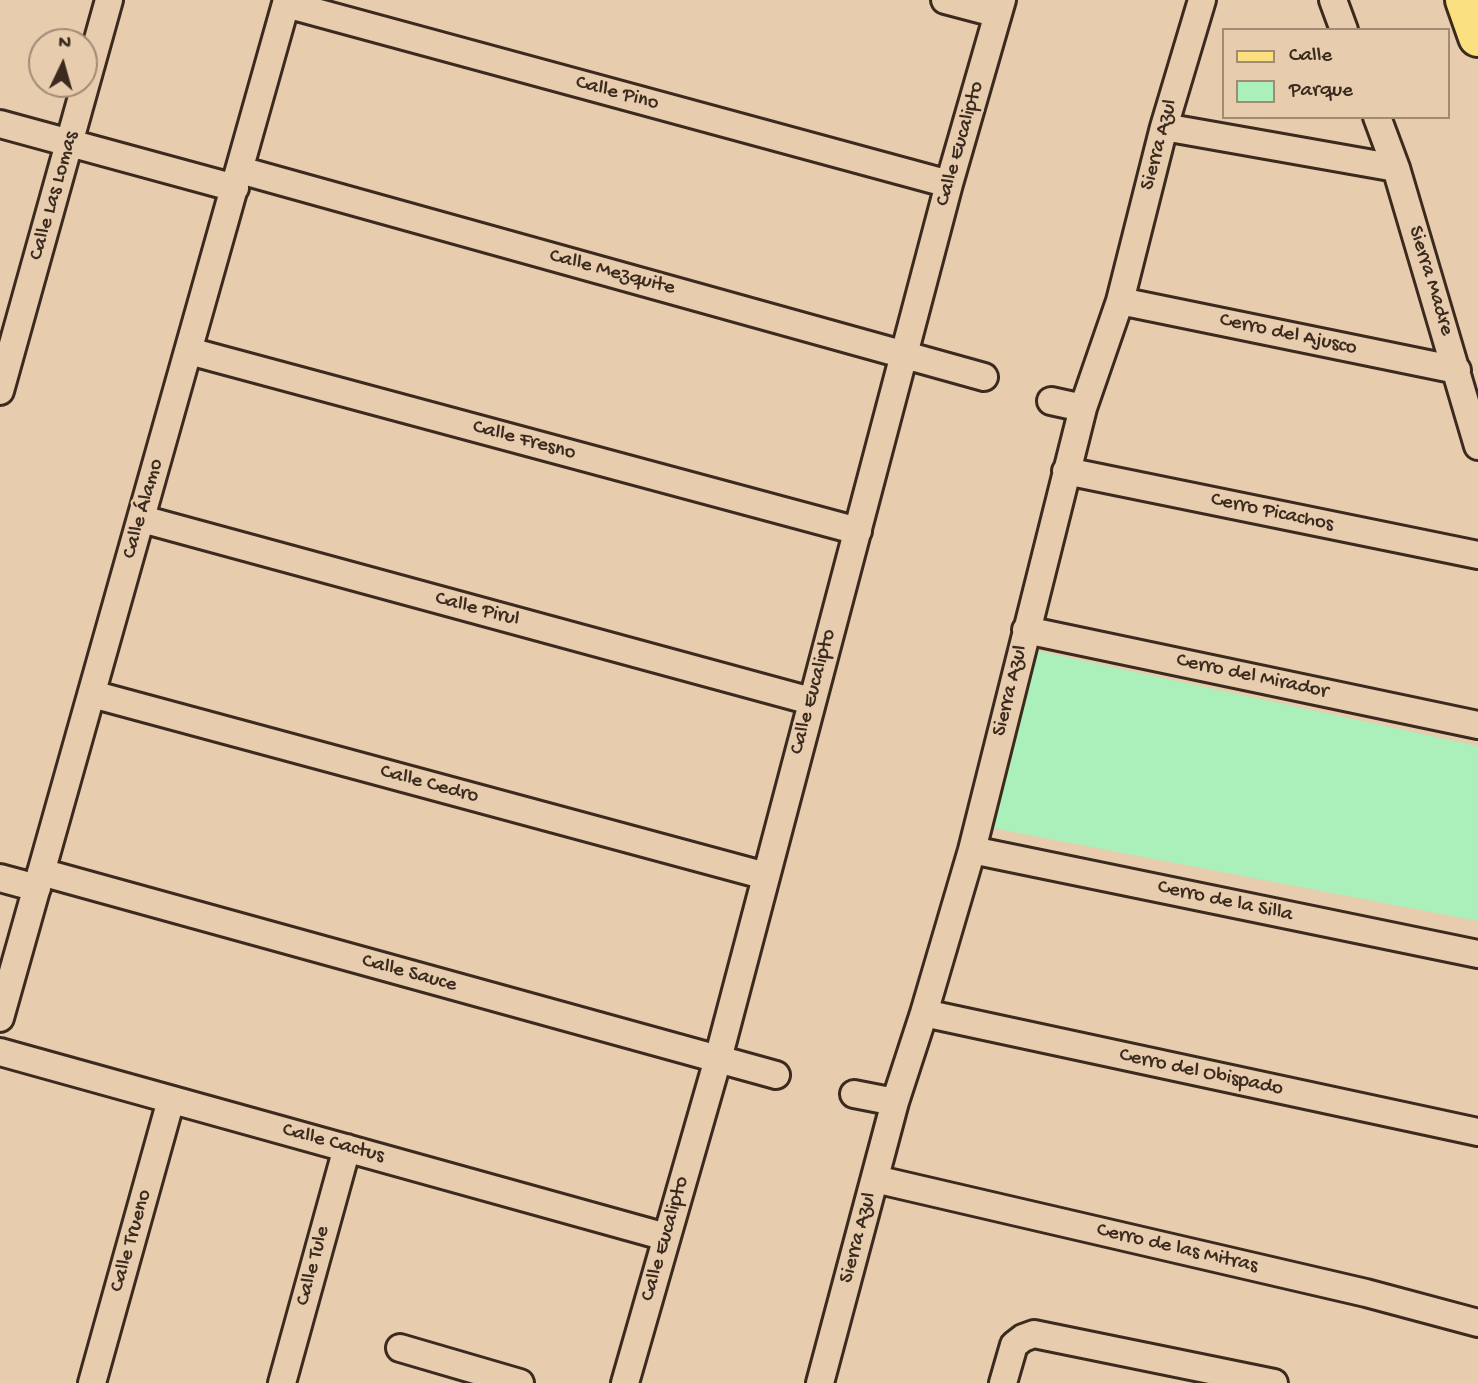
<!DOCTYPE html>
<html>
<head>
<meta charset="utf-8">
<style>
	body { margin:0 }
	#map { position:relative; width:1478px; height:1383px; overflow:hidden; background:#e7ccae; font-family:"Gochi Hand",sans-serif }
	canvas { display:block }
	.legend { position:absolute; left:1222px; top:28px; width:228px; height:91px; box-sizing:border-box; background:#e7ccae; border:2px solid #a28b74; margin:0; padding:9px 12px; list-style:none; font-size:21px; color:#3b2a1e }
	.legend li { display:flex; align-items:center; gap:14px; height:35px }
	.legend b { width:35px; border:2px solid #a28b74 }
	.north { position:absolute; left:28px; top:28px; width:70px; height:70px; box-sizing:border-box; background:#e7ccae; border:2px solid #a28b74; border-radius:50%; rotate:5deg; font-size:19px; font-weight:700; line-height:28px; text-align:center; color:#3b2a1e }
	.north::after { content:''; display:block; margin:auto; width:24px; height:32px; background:#3b2a1e; clip-path:polygon(50% 0,100% 100%,50% 72%,0 100%) }
</style>
</head>
<body>
<div id="map">
<canvas width="1478" height="1383"></canvas>
<ul class="legend">
<li><b style="height:9px;background:#fbe080"></b>Calle</li>
<li><b style="height:19px;background:#abf0bb"></b>Parque</li>
</ul>
<div class="north">N</div>
</div>
<script>
const context = document.querySelector('canvas').getContext('2d');
context.lineJoin = 'round';
function fill(path, color) {
  context.fillStyle = color;
  context.fill(path, 'evenodd');
}
function poly(rows) {
  const path = new Path2D();
  for (const r of rows) {
    path.moveTo(r[0], r[1]);
    for (let i = 2; i < r.length; i += 2) path.lineTo(r[i], r[i + 1]);
  }
  return path;
}
function strokePath(path, color, width, dash) {
  context.strokeStyle = color;
  context.lineWidth = width;
  context.lineCap = dash ? 'butt' : 'round';
  context.setLineDash(dash || []);
  context.stroke(path);
}
function label(font, color, halo, rows, align = 'center') {
  context.font = font + ' "Gochi Hand",sans-serif';
  context.lineWidth = 5;
  context.setLineDash([]);
  context.textBaseline = 'middle';
  context.strokeStyle = halo;
  context.fillStyle = color;
  for (const [text, x, y, turn = 0] of rows) {
    context.save();
    context.translate(x, y);
    context.rotate((+turn || 0) * Math.PI / 180);
    context.textAlign = isNaN(turn) ? turn : align;
    if (halo) context.strokeText(text, 0, 0);
    context.fillText(text, 0, 0);
    context.restore();
  }
}
const green = poly([
	[1038,651,1478,746,1478,921,987,827]
]);
const minor = poly([
	[945,0,998,14],
	[1333,0,1344,30],
	[286,4,949,184],
	[1377,117,1396,168,1478,446],
	[0,124,235,188],
	[1164,127,1396,168],
	[240,170,984,377],
	[1120,301,1457,370],
	[189,351,858,531],
	[0,391,109,0],
	[1051,401,1083,408],
	[1066,471,1478,555],
	[142,519,811,701],
	[1026,630,1478,725],
	[92,694,766,876],
	[972,850,1478,954],
	[41,872,776,1075],
	[0,878,37,888],
	[924,1013,1478,1132],
	[0,1018,287,0],
	[0,1052,666,1237],
	[854,1094,895,1102],
	[875,1179,1366,1293,1478,1323],
	[400,1348,520,1383],
	[92,1383,171,1100],
	[282,1383,347,1148],
	[625,1383,718,1059,949,184,1002,0],
	[820,1383,895,1102,924,1013,972,850,1083,408,1120,301,1164,127,1202,0],
	[1003,1383,1014,1345,1023,1338,1034,1334,1274,1383]
]);
const primary = poly([
	[1465,0,1478,37]
]);
const streetNames = [
	["Calle Pino",617,94,15],
	["Calle Eucalipto",961,144,-74],
	["Sierra Azul",1160,145,-75],
	["Calle Las Lomas",55,196,-74],
	["Calle Mezquite",612,273,15],
	["Sierra Madre",1430,281,73],
	["Cerro del Ajusco",1288,335,12],
	["Calle Fresno",524,441,15],
	["Calle Álamo",144,509,-74],
	["Cerro Picachos",1272,513,12],
	["Calle Pirul",477,610,15],
	["Cerro del Mirador",1252,677,12],
	["Sierra Azul",1011,691,-76],
	["Calle Eucalipto",814,692,-75],
	["Calle Cedro",429,785,15],
	["Cerro de la Silla",1225,902,12],
	["Calle Sauce",409,974,15],
	["Cerro del Obispado",1201,1073,12],
	["Calle Cactus",333,1144,15],
	["Sierra Azul",859,1238,-75],
	["Calle Eucalipto",666,1239,-74],
	["Calle Trueno",132,1241,-74],
	["Cerro de las Mitras",1177,1249,13],
	["Calle Tule",314,1266,-75]
];
fill(green, '#abf0bb');
strokePath(minor, '#3b2a1e', 32);
strokePath(primary, '#3b2a1e', 44);
strokePath(minor, '#e7ccae', 26);
strokePath(primary, '#fbe080', 38);
label('21px', '#3b2a1e', '#e7ccae', streetNames);
</script>
</body>
</html>
